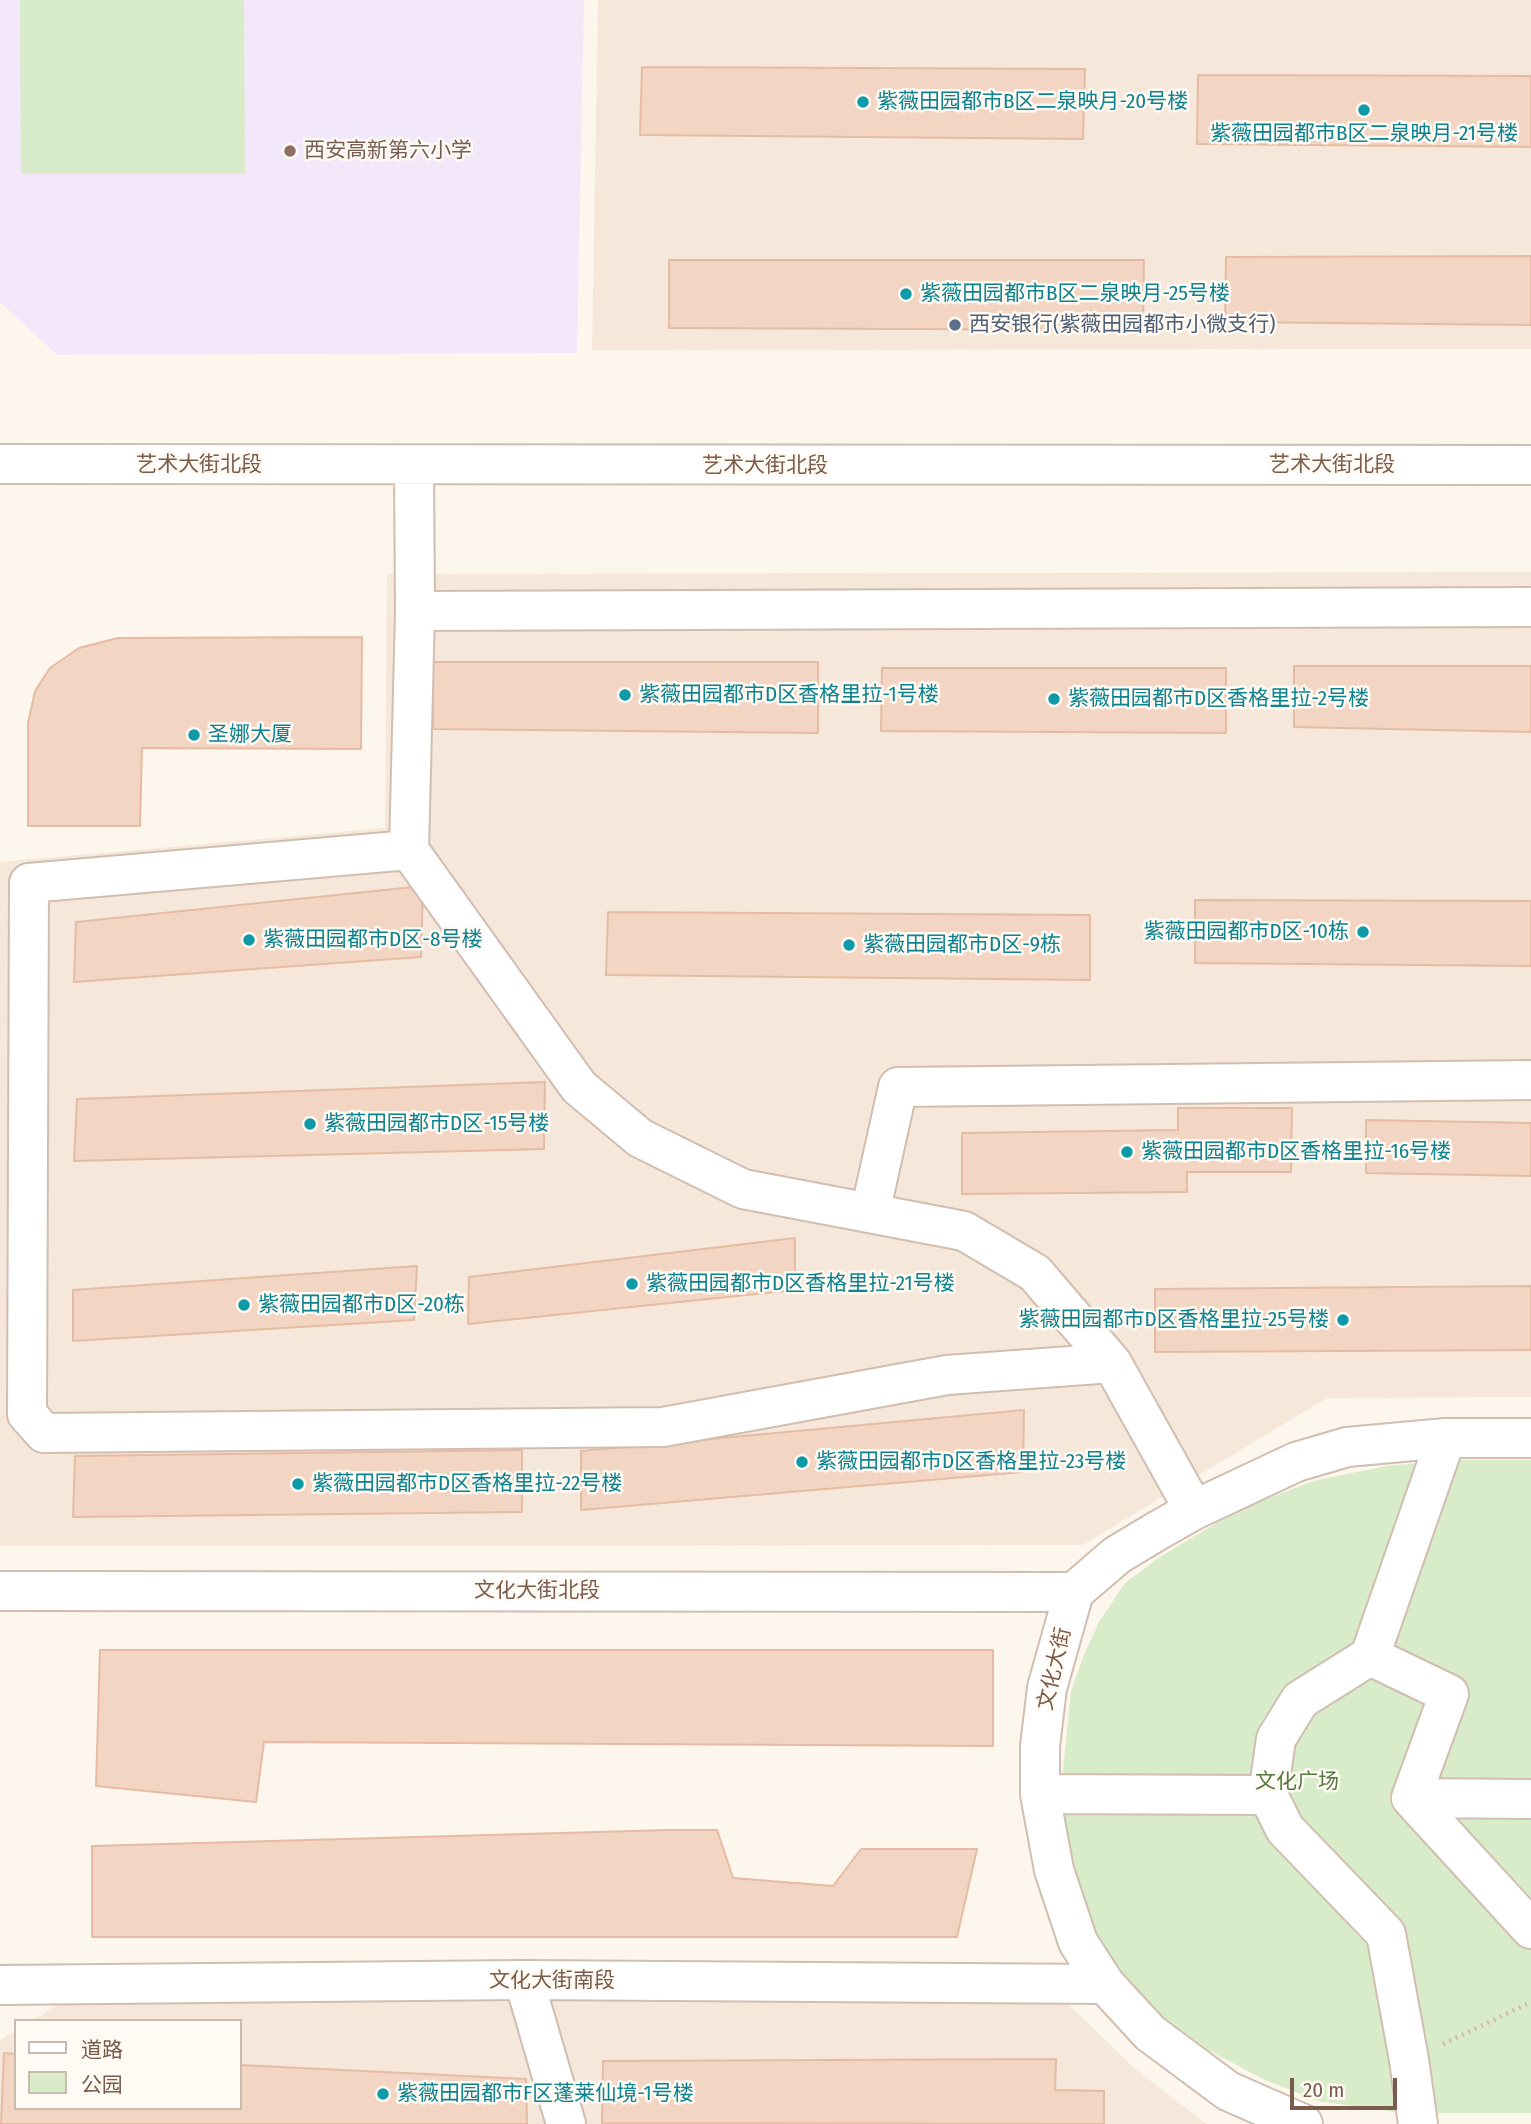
<!DOCTYPE html>
<html>
<head>
<meta charset="utf-8">
<style>
	body { margin:0 }
	#map { position:relative; width:1531px; height:2124px; overflow:hidden; background:#fdf6ec; font-family:"Fira Sans Condensed","Noto Sans SC",sans-serif }
	canvas { display:block }
	.legend { position:absolute; left:14px; top:2019px; width:228px; height:91px; box-sizing:border-box; background:#fffaf3; border:2px solid #cabbb1; margin:0; padding:9px 12px; list-style:none; font-size:21px; color:#7a5c4d }
	.legend li { display:flex; align-items:center; gap:14px; height:35px }
	.legend b { width:35px; border:2px solid #cabbb1 }
	.scale { position:absolute; left:1290px; top:2078px; width:107px; height:32px; box-sizing:border-box; border:4px solid #7a5c4d; border-top:0; padding-left:9px; font-size:21px; line-height:24px; white-space:nowrap; color:#7a5c4d; -webkit-text-stroke:5px #fffaf3; paint-order:stroke }
</style>
</head>
<body>
<div id="map">
<canvas width="1531" height="2124"></canvas>
<ul class="legend">
<li><b style="height:9px;background:#fff"></b>道路</li>
<li><b style="height:19px;background:#d8ecc9"></b>公园</li>
</ul>
<div class="scale">20 m</div>
</div>
<script>
const context = document.querySelector('canvas').getContext('2d');
context.lineJoin = 'round';
function fill(path, color) {
  context.fillStyle = color;
  context.fill(path, 'evenodd');
}
function poly(rows) {
  const path = new Path2D();
  for (const r of rows) {
    path.moveTo(r[0], r[1]);
    for (let i = 2; i < r.length; i += 2) path.lineTo(r[i], r[i + 1]);
  }
  return path;
}
function strokePath(path, color, width, dash) {
  context.strokeStyle = color;
  context.lineWidth = width;
  context.lineCap = dash ? 'butt' : 'round';
  context.setLineDash(dash || []);
  context.stroke(path);
}
function label(font, color, halo, rows, align = 'center') {
  context.font = font + ' "Fira Sans Condensed","Noto Sans SC",sans-serif';
  context.lineWidth = 5;
  context.setLineDash([]);
  context.textBaseline = 'middle';
  context.strokeStyle = halo;
  context.fillStyle = color;
  for (const [text, x, y, turn = 0] of rows) {
    context.save();
    context.translate(x, y);
    context.rotate((+turn || 0) * Math.PI / 180);
    context.textAlign = isNaN(turn) ? turn : align;
    if (halo) context.strokeText(text, 0, 0);
    context.fillText(text, 0, 0);
    context.restore();
  }
}
const residential = poly([
	[598,0,1531,0,1531,349,592,350],
	[1531,572,1531,1397,1327,1398,1083,1545,0,1546,0,862,385,828,387,574],
	[1063,1999,1135,2069,1207,2124,0,2124,0,2040,16,2030,16,2108,240,2108,240,2021,32,2021,60,2003]
]);
const education = poly([
	[0,0,584,0,577,353,57,355,0,302]
]);
const green = poly([
	[20,0,244,0,245,174,21,174],
	[1454,1460,1531,1460,1531,2113,1402,2113,1318,2101,1263,2079,1208,2050,1167,2020,1129,1984,1104,1948,1084,1907,1072,1864,1064,1816,1062,1779,1071,1691,1084,1655,1099,1622,1125,1583,1160,1557,1238,1510,1313,1481,1386,1466]
]);
const building = poly([
	[642,67,1085,69,1083,139,640,135,642,67],
	[1198,75,1531,76,1531,147,1197,144,1198,75],
	[1531,256,1531,325,1225,322,1226,257,1531,256],
	[669,260,1144,260,1143,330,669,328,669,260],
	[362,637,361,749,142,748,140,826,28,826,28,723,35,691,50,668,79,648,118,638,362,637],
	[433,662,818,662,818,733,433,729,433,662],
	[1294,666,1531,666,1531,732,1294,727,1294,666],
	[882,668,1226,668,1226,733,881,731,882,668],
	[423,886,421,957,74,982,76,922,423,886],
	[1195,900,1531,901,1531,966,1195,963,1195,900],
	[608,912,1090,915,1090,980,606,975,608,912],
	[545,1082,544,1149,74,1161,77,1099,545,1082],
	[1178,1108,1292,1108,1291,1172,1187,1172,1187,1192,962,1194,962,1133,1178,1130,1178,1108],
	[1366,1120,1531,1123,1531,1176,1366,1173,1366,1120],
	[795,1238,795,1290,468,1324,469,1277,795,1238],
	[417,1266,414,1320,73,1341,73,1290,417,1266],
	[1531,1286,1531,1350,1155,1352,1155,1289,1531,1286],
	[1024,1410,1023,1472,581,1510,581,1451,1024,1410],
	[522,1450,522,1512,73,1517,75,1456,522,1450],
	[100,1650,993,1650,993,1746,264,1742,256,1802,96,1786,100,1650],
	[669,1830,717,1830,733,1878,833,1886,861,1849,977,1849,957,1937,92,1937,92,1846,669,1830],
	[4,2053,16,2054,16,2108,240,2108,240,2065,526,2079,527,2124,1,2124,4,2053],
	[1056,2059,1055,2090,1104,2091,1104,2124,602,2123,603,2061,1056,2059]
]);
const path = poly([
	[1443,2044,1531,2002]
]);
const minor = poly([
	[0,464,1531,465],
	[414,466,415,611,1531,607],
	[415,611,409,850,29,883,27,1414,44,1433,663,1427,947,1375,1112,1363],
	[409,850,579,1087,640,1138,743,1189,964,1231,1035,1273,1112,1363,1194,1510],
	[870,1213,898,1087,1531,1080],
	[1446,1438,1370,1656,1449,1694,1411,1798,1531,1929],
	[0,1591,1074,1592],
	[1370,1656,1300,1700,1276,1739,1268,1795,1285,1829,1386,1934,1409,2060,1418,2124],
	[1040,1794,1268,1795],
	[1411,1798,1531,1799],
	[524,1980,566,2124],
	[0,1985,524,1980,1105,1984],
	[1303,2124,1228,2091,1150,2033,1105,1984,1078,1942,1054,1870,1040,1794,1040,1746,1047,1688,1074,1592,1117,1555,1157,1531,1194,1510,1296,1462,1347,1447,1446,1438,1531,1438]
]);
const markers = [
	[863,102,7,"#0f9aa8"],
	[1364,110,7,"#0f9aa8"],
	[290,151,7,"#8d6e63"],
	[906,294,7,"#0f9aa8"],
	[955,325,7,"#5c6f8a"],
	[625,695,7,"#0f9aa8"],
	[1054,699,7,"#0f9aa8"],
	[194,735,7,"#0f9aa8"],
	[1363,932,7,"#0f9aa8"],
	[249,940,7,"#0f9aa8"],
	[849,945,7,"#0f9aa8"],
	[310,1124,7,"#0f9aa8"],
	[1127,1152,7,"#0f9aa8"],
	[632,1284,7,"#0f9aa8"],
	[244,1305,7,"#0f9aa8"],
	[1343,1320,7,"#0f9aa8"],
	[802,1462,7,"#0f9aa8"],
	[298,1484,7,"#0f9aa8"],
	[383,2094,7,"#0f9aa8"]
];
const cultureNames = [
	["紫薇田园都市B区二泉映月-20号楼",877,102],
	["紫薇田园都市B区二泉映月-21号楼",1364,134,"center"],
	["紫薇田园都市B区二泉映月-25号楼",920,294],
	["紫薇田园都市D区香格里拉-1号楼",639,695],
	["紫薇田园都市D区香格里拉-2号楼",1068,699],
	["圣娜大厦",208,735],
	["紫薇田园都市D区-10栋",1349,932,"right"],
	["紫薇田园都市D区-8号楼",263,940],
	["紫薇田园都市D区-9栋",863,945],
	["紫薇田园都市D区-15号楼",324,1124],
	["紫薇田园都市D区香格里拉-16号楼",1141,1152],
	["紫薇田园都市D区香格里拉-21号楼",646,1284],
	["紫薇田园都市D区-20栋",258,1305],
	["紫薇田园都市D区香格里拉-25号楼",1329,1320,"right"],
	["紫薇田园都市D区香格里拉-23号楼",816,1462],
	["紫薇田园都市D区香格里拉-22号楼",312,1484],
	["紫薇田园都市F区蓬莱仙境-1号楼",397,2094]
];
const educationNames = [
	["西安高新第六小学",304,151]
];
const serviceNames = [
	["西安银行(紫薇田园都市小微支行)",969,325]
];
const streetNames = [
	["艺术大街北段",199,465],
	["艺术大街北段",1332,465],
	["艺术大街北段",765,466],
	["文化大街北段",537,1591],
	["文化大街",1055,1669,-77],
	["文化大街南段",552,1981]
];
const parkNames = [
	["文化广场",1297,1782]
];
fill(residential, '#f5e8da');
fill(education, '#f3e8fa');
fill(green, '#d8ecc9');
fill(building, '#f3d5c3');
strokePath(building, '#e6bba3', 2);
strokePath(minor, '#d1beb0', 42);
strokePath(path, '#d9b8a5', 4.5, [2, 5]);
strokePath(minor, '#fff', 38);
for (const [x, y, r, color] of markers) {
  const dot = new Path2D();
  dot.arc(x, y, r, 0, 2 * Math.PI);
  context.fillStyle = color;
  context.fill(dot);
  strokePath(dot, '#fffaf3', 2.5);
}
label('21px', '#0d838f', '#fffaf3', cultureNames, 'left');
label('21px', '#785e54', '#fffaf3', educationNames, 'left');
label('21px', '#4e5e75', '#fffaf3', serviceNames, 'left');
label('21px', '#7a5c4d', '#fffaf3', streetNames);
label('21px', '#537a41', '#fffaf3', parkNames);
</script>
</body>
</html>
